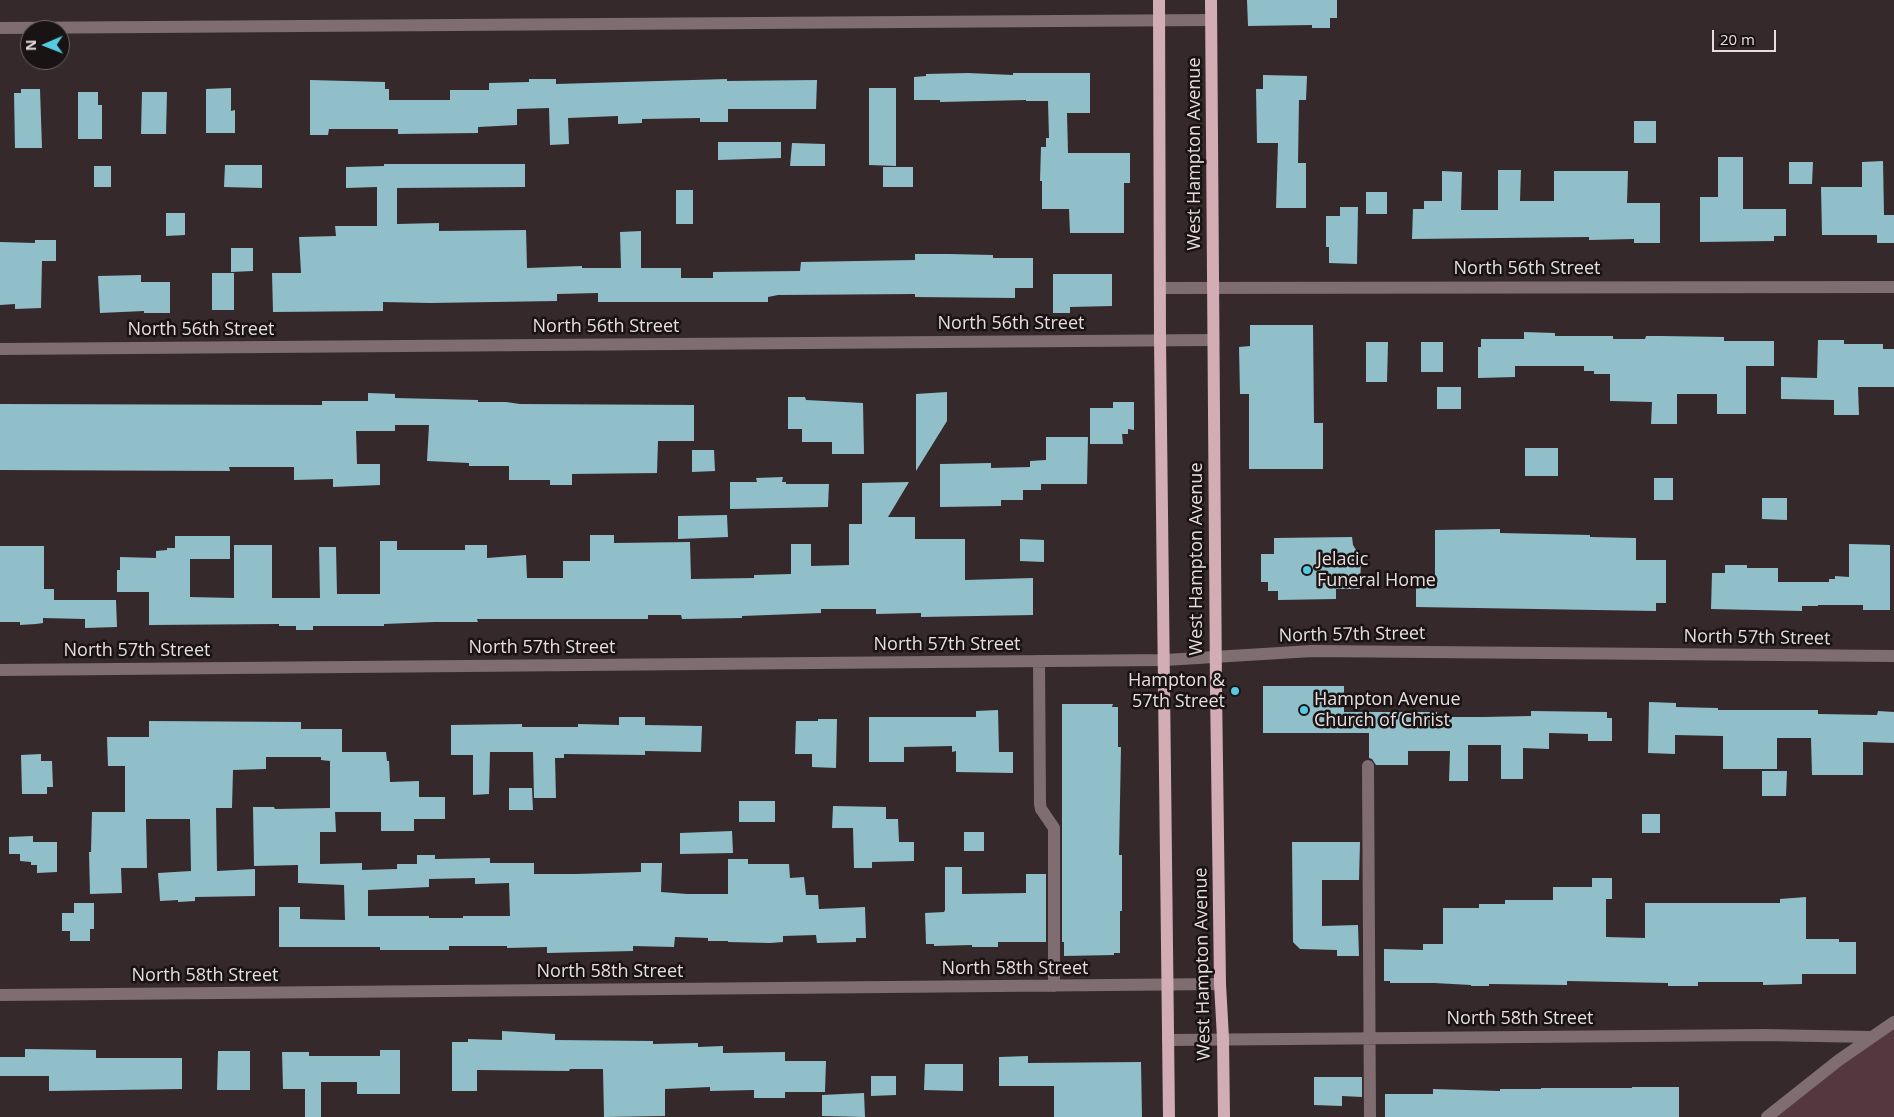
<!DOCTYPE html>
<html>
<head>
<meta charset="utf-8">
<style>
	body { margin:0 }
	#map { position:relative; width:1894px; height:1117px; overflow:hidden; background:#35292c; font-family:"Open Sans",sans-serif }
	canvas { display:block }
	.north { position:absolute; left:20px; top:20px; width:50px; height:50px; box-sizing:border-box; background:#191314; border:1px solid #6b6465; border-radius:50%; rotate:269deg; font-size:14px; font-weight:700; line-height:20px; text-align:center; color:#e6dddf }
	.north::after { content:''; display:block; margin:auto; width:18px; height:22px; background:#55cae0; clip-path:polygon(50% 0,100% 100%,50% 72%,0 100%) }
	.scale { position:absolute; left:1712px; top:30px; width:64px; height:22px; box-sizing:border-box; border:2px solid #e6dddf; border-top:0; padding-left:6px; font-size:15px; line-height:18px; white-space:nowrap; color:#e6dddf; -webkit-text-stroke:4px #191314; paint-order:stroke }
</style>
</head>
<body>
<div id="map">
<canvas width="1894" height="1117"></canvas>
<div class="north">N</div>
<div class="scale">20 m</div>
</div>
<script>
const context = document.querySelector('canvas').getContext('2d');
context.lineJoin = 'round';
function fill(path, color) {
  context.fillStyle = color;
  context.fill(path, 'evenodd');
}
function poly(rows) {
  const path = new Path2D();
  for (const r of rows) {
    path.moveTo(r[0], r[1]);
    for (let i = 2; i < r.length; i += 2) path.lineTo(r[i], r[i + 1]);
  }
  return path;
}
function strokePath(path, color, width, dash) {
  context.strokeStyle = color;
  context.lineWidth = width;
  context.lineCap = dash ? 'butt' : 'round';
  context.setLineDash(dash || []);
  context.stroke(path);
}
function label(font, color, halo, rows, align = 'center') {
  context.font = font + ' "Open Sans",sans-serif';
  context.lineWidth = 5;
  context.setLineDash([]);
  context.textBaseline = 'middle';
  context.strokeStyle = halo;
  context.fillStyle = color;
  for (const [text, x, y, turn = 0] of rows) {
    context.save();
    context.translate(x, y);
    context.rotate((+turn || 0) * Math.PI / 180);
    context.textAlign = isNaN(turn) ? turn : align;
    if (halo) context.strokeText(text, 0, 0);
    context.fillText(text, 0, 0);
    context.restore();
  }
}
const green = poly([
	[1894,1021,1894,1117,1775,1117]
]);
const building = poly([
	[1247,0,1337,0,1337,18,1330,18,1330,28,1312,28,1312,25,1248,26],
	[968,73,1013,75,1013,73,1090,73,1090,113,1067,113,1068,153,1130,153,1130,183,1124,183,1124,233,1070,233,1069,209,1042,209,1042,181,1040,181,1041,147,1046,147,1046,138,1049,138,1048,101,1026,101,1026,100,940,102,940,100,914,100,914,77,926,76,926,74],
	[1263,75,1307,76,1306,100,1299,100,1298,163,1306,163,1306,208,1276,208,1278,143,1257,143,1256,89,1263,89],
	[529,79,556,79,556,84,727,79,727,81,817,80,816,109,728,109,728,122,700,122,700,118,642,119,642,123,618,124,618,116,568,118,569,144,550,145,549,108,517,109,517,125,478,127,478,133,398,134,398,129,329,129,328,135,310,135,310,80,385,82,385,89,389,89,389,100,450,100,450,90,489,90,489,83,529,82],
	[231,88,231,111,235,110,235,133,206,133,206,89],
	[869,88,896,88,896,166,869,165],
	[21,89,40,89,42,148,15,148,14,93,21,93],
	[78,92,98,92,98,105,102,105,102,139,78,139],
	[142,92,167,92,166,134,141,134],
	[1634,121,1656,121,1656,143,1634,143],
	[718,142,781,142,781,158,718,160],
	[792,143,825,144,825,166,790,166],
	[1718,157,1743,157,1743,209,1786,209,1786,236,1774,236,1774,241,1700,242,1700,197,1718,197],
	[1883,161,1884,215,1894,215,1894,243,1877,243,1877,235,1822,235,1821,187,1862,187,1862,162],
	[1789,162,1813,162,1812,184,1789,184],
	[384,164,525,164,525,187,397,188,397,224,439,223,439,231,526,230,527,268,582,266,582,268,621,268,620,232,641,231,641,268,681,268,681,278,713,278,713,272,800,271,801,262,915,260,915,254,948,254,993,255,993,258,1033,258,1033,288,1015,288,1015,298,915,297,915,294,778,295,768,297,768,302,598,302,598,293,557,294,557,301,430,303,383,302,383,311,273,312,272,273,301,273,299,237,336,236,335,226,377,226,377,187,346,188,346,167,384,166],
	[225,165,262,165,262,188,224,187],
	[94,166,111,166,111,187,94,187],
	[883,167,913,167,913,187,883,187],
	[1498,170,1521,170,1520,201,1554,201,1554,171,1628,171,1627,203,1660,203,1660,243,1634,243,1634,239,1589,240,1589,237,1412,239,1413,209,1424,209,1424,201,1442,201,1442,171,1462,172,1461,210,1498,210],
	[676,190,693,190,693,224,676,224],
	[1366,192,1387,192,1387,214,1366,214],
	[1340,207,1358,207,1357,264,1329,263,1329,247,1326,247,1326,216,1340,216],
	[166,213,185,213,185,235,166,236],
	[35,240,56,240,56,261,42,261,41,308,15,309,15,304,0,305,0,242,35,243],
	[231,248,253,248,253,271,231,272],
	[212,273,234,273,234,310,212,310],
	[1053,274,1112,274,1112,306,1070,307,1070,313,1053,313],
	[141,275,141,282,170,282,170,313,144,313,144,311,100,313,98,276],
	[1250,325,1313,325,1314,423,1323,423,1323,469,1249,469,1249,394,1240,394,1239,347,1250,346],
	[1524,332,1555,333,1555,336,1613,336,1613,339,1645,339,1646,336,1661,336,1724,337,1724,341,1774,341,1774,366,1746,366,1746,414,1717,414,1717,394,1677,394,1677,424,1651,424,1652,402,1610,401,1610,374,1594,374,1594,371,1584,371,1584,366,1515,366,1515,377,1478,378,1478,347,1481,347,1481,339,1524,339],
	[1818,340,1844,340,1844,344,1883,344,1883,349,1894,349,1894,387,1858,387,1859,415,1834,415,1834,400,1781,399,1781,377,1817,378],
	[1366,342,1388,342,1387,382,1366,382],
	[1421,342,1443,342,1443,372,1421,372],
	[1437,387,1461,387,1461,409,1437,409],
	[947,392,947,421,916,471,916,394],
	[368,393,395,394,395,398,478,400,478,402,506,402,520,404,694,405,694,441,658,441,657,473,572,474,572,485,550,485,550,480,509,480,509,466,469,466,469,463,427,461,429,425,395,425,395,431,356,431,357,464,380,464,380,485,333,487,333,479,294,480,294,467,229,467,230,471,0,470,0,404,322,405,322,401,368,401],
	[788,397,805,397,806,400,863,403,864,454,832,454,832,442,802,442,802,429,788,429],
	[1113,402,1134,402,1134,430,1128,429,1128,434,1122,434,1123,444,1090,444,1090,408,1113,408],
	[1046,437,1088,437,1087,484,1041,484,1041,490,1023,490,1023,500,1001,500,1001,506,940,507,940,464,991,463,991,468,1030,467,1030,461,1046,460],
	[1525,448,1558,448,1558,476,1525,476],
	[692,450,714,450,715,471,692,472],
	[783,477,782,482,786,482,786,484,829,484,828,507,730,509,730,482,757,482,756,478],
	[1654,478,1673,478,1673,500,1654,500],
	[909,482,888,517,915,517,915,539,965,539,965,580,1033,578,1033,615,921,617,921,613,876,614,876,609,821,609,821,613,742,616,742,618,682,619,681,615,648,615,648,619,477,619,478,622,435,622,384,624,384,626,313,626,313,630,296,630,296,626,279,626,279,624,149,625,149,592,117,592,117,570,120,570,120,557,156,558,156,551,167,550,167,548,175,548,175,536,230,536,230,559,190,559,190,597,234,598,234,545,272,545,272,598,320,598,319,547,336,547,337,594,380,594,380,541,397,541,397,550,465,550,465,545,487,545,487,558,526,555,527,578,563,578,563,561,590,561,590,535,614,535,614,543,690,542,691,579,754,578,754,575,791,574,791,544,811,544,811,566,849,565,849,524,862,524,862,483],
	[1762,498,1787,498,1787,520,1762,519],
	[727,515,728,537,678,539,678,516],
	[1500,529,1500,533,1590,535,1590,537,1636,538,1636,560,1666,560,1666,603,1656,603,1656,611,1416,607,1416,578,1435,578,1435,530],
	[1352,537,1353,545,1361,558,1360,589,1336,589,1336,599,1278,600,1278,591,1268,591,1268,582,1261,582,1261,554,1274,554,1274,538],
	[1020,539,1044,540,1044,562,1020,561],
	[1849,544,1890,545,1890,610,1863,610,1863,605,1818,605,1818,606,1802,606,1802,611,1711,609,1712,573,1725,573,1725,565,1747,565,1747,568,1778,568,1778,582,1829,582,1829,579,1835,579,1835,576,1849,577],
	[0,546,44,546,44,589,54,589,54,600,116,600,117,627,85,628,85,619,43,618,43,623,36,624,20,625,20,622,0,622],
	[1263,686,1344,686,1344,712,1437,712,1437,714,1449,715,1449,717,1483,717,1531,716,1531,711,1607,712,1607,718,1612,718,1612,741,1588,741,1588,734,1549,733,1549,749,1523,748,1523,779,1501,779,1501,745,1468,745,1468,781,1449,781,1450,751,1408,751,1408,765,1376,765,1372,759,1369,758,1369,733,1263,733],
	[1649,702,1676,703,1676,707,1718,708,1718,710,1818,710,1818,714,1877,715,1878,711,1894,712,1894,743,1863,742,1863,775,1812,775,1811,738,1777,738,1777,769,1723,769,1723,736,1675,735,1675,754,1648,753],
	[1062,704,1113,704,1112,707,1118,707,1118,747,1121,747,1119,855,1122,855,1122,911,1120,911,1120,953,1114,953,1114,955,1064,956,1064,942,1062,942],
	[998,710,999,752,1013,752,1013,773,956,772,956,751,952,752,952,746,904,747,904,762,869,762,869,717,976,717,976,711],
	[619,717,645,717,645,725,702,726,701,752,645,751,645,755,564,754,564,758,555,758,556,798,534,798,533,752,490,752,489,794,473,795,473,755,451,755,451,725,522,724,522,727,578,727,578,724,619,725],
	[818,719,837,719,836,768,812,767,812,754,795,754,796,721,818,721],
	[149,721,301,722,301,729,342,729,342,752,386,752,387,761,389,761,390,782,419,781,419,797,445,797,445,819,414,819,414,831,381,831,381,812,335,812,336,832,320,832,320,864,362,863,362,870,397,869,397,864,417,864,417,855,435,855,435,859,490,858,490,863,534,863,534,874,576,874,641,872,641,863,662,863,661,892,687,894,728,894,728,859,748,859,748,864,789,864,790,878,804,877,806,895,818,895,819,909,865,907,866,938,856,938,856,942,817,943,816,935,783,936,783,942,770,943,728,942,728,941,708,941,708,938,675,937,674,947,633,946,633,951,547,953,547,947,507,948,507,946,449,946,449,950,380,950,380,947,279,947,279,907,300,907,300,919,345,920,344,885,298,883,298,865,254,866,253,807,274,807,275,809,330,808,330,761,321,760,321,757,266,757,266,769,233,770,232,808,216,808,217,871,255,869,255,896,195,897,195,901,178,902,178,900,160,901,158,873,191,871,190,819,146,819,147,868,121,868,122,893,90,894,89,852,91,852,92,812,125,812,125,766,108,766,107,737,149,737],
	[475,878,475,884,509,883,510,916,463,916,463,918,429,918,429,916,368,916,368,890,429,887,429,879],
	[41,754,41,761,52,761,53,787,47,787,47,794,22,794,21,755],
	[1762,771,1787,771,1786,796,1762,796],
	[509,788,532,788,533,810,509,810],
	[739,801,775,801,775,822,739,822],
	[833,806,886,807,886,819,898,819,899,842,914,842,914,861,872,862,872,868,854,868,853,828,832,828],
	[1642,814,1660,814,1660,833,1642,833],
	[732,831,733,853,680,854,680,833],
	[964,832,984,832,984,851,964,851],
	[33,836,33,842,57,842,57,872,37,873,37,865,31,865,31,862,20,861,20,854,9,854,9,837],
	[1292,842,1360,842,1359,880,1322,880,1322,926,1358,925,1359,956,1337,956,1337,950,1300,949,1293,942],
	[945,867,962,867,962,894,1026,893,1026,874,1046,874,1046,942,998,942,998,947,972,947,972,945,934,946,934,944,926,944,925,913,944,912,945,910],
	[1592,878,1612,878,1612,899,1606,899,1606,937,1645,938,1645,903,1780,903,1780,899,1806,897,1806,939,1839,939,1839,942,1856,942,1856,974,1802,974,1802,984,1763,985,1763,982,1698,982,1698,986,1668,986,1668,983,1567,981,1567,985,1489,984,1489,986,1471,986,1471,985,1434,983,1390,983,1390,981,1384,981,1384,949,1423,950,1423,944,1443,944,1443,908,1479,908,1479,904,1505,904,1505,900,1553,900,1553,887,1592,887],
	[74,903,94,903,94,929,90,929,90,941,70,941,70,931,62,931,62,913,74,913],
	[502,1031,555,1034,555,1040,653,1041,653,1044,698,1043,698,1047,723,1046,723,1053,785,1052,785,1061,826,1061,825,1092,785,1092,785,1098,754,1098,754,1090,710,1091,710,1087,665,1089,665,1116,604,1117,603,1069,570,1069,569,1071,477,1070,477,1091,452,1091,452,1042,468,1042,468,1039,502,1040],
	[25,1049,96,1050,96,1058,182,1058,182,1089,49,1091,49,1076,0,1076,0,1057,25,1057],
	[380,1050,400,1050,400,1094,357,1094,357,1082,321,1082,321,1117,305,1117,305,1089,283,1089,282,1052,309,1052,309,1056,380,1056],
	[218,1051,250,1051,250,1090,217,1090],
	[1028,1056,1028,1063,1141,1062,1142,1117,1054,1117,1054,1086,999,1086,999,1057],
	[925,1064,963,1064,963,1091,924,1090],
	[871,1076,896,1076,896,1095,871,1096],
	[1314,1077,1362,1077,1362,1097,1342,1096,1342,1106,1314,1105],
	[1632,1087,1679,1087,1679,1117,1385,1117,1385,1094,1433,1094,1433,1089,1500,1091,1500,1089,1541,1089,1541,1088,1632,1088],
	[864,1093,865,1117,822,1116,822,1095]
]);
const minor = poly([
	[0,28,1211,20],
	[1161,288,1894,287],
	[0,349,1213,340],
	[1039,661,1040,804,1041,809,1054,828,1054,986],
	[0,670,1165,660,1312,651,1894,656],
	[1368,766,1370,1117],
	[0,995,1220,984],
	[1168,1040,1764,1035,1871,1037],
	[1767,1117,1839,1060,1894,1022]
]);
const major = poly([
	[1159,0,1160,340,1169,1117],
	[1211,0,1216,688,1220,984,1223,1038,1224,1117]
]);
const markers = [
	[1307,570,5,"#55cae0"],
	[1235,691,5,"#55cae0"],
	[1304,710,5,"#55cae0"]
];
const streetNames = [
	["West Hampton Avenue",1195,154,-90],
	["North 56th Street",1527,269],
	["North 56th Street",1011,324],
	["North 56th Street",606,327],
	["North 56th Street",201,330],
	["West Hampton Avenue",1197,559,-90],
	["North 57th Street",1352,635,-1],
	["North 57th Street",1757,638,1],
	["North 57th Street",947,645],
	["North 57th Street",542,648],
	["North 57th Street",137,651],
	["West Hampton Avenue",1203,964,-91],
	["North 58th Street",1015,969],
	["North 58th Street",610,972],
	["North 58th Street",205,976],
	["North 58th Street",1520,1019]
];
const poiNames = [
	["Jelacic",1317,560],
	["Funeral Home",1317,581],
	["Hampton &",1225,681,"right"],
	["57th Street",1225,702,"right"],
	["Hampton Avenue",1314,700],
	["Church of Christ",1314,721]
];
fill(green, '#55373f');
fill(building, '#90bfc9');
strokePath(minor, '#7f6d71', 12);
strokePath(major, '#d2adb6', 12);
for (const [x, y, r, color] of markers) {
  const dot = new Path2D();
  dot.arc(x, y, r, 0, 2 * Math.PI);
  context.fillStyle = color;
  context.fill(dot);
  strokePath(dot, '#191314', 2);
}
label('18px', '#e6dddf', '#191314', streetNames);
label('18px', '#e6dddf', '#191314', poiNames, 'left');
</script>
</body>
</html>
